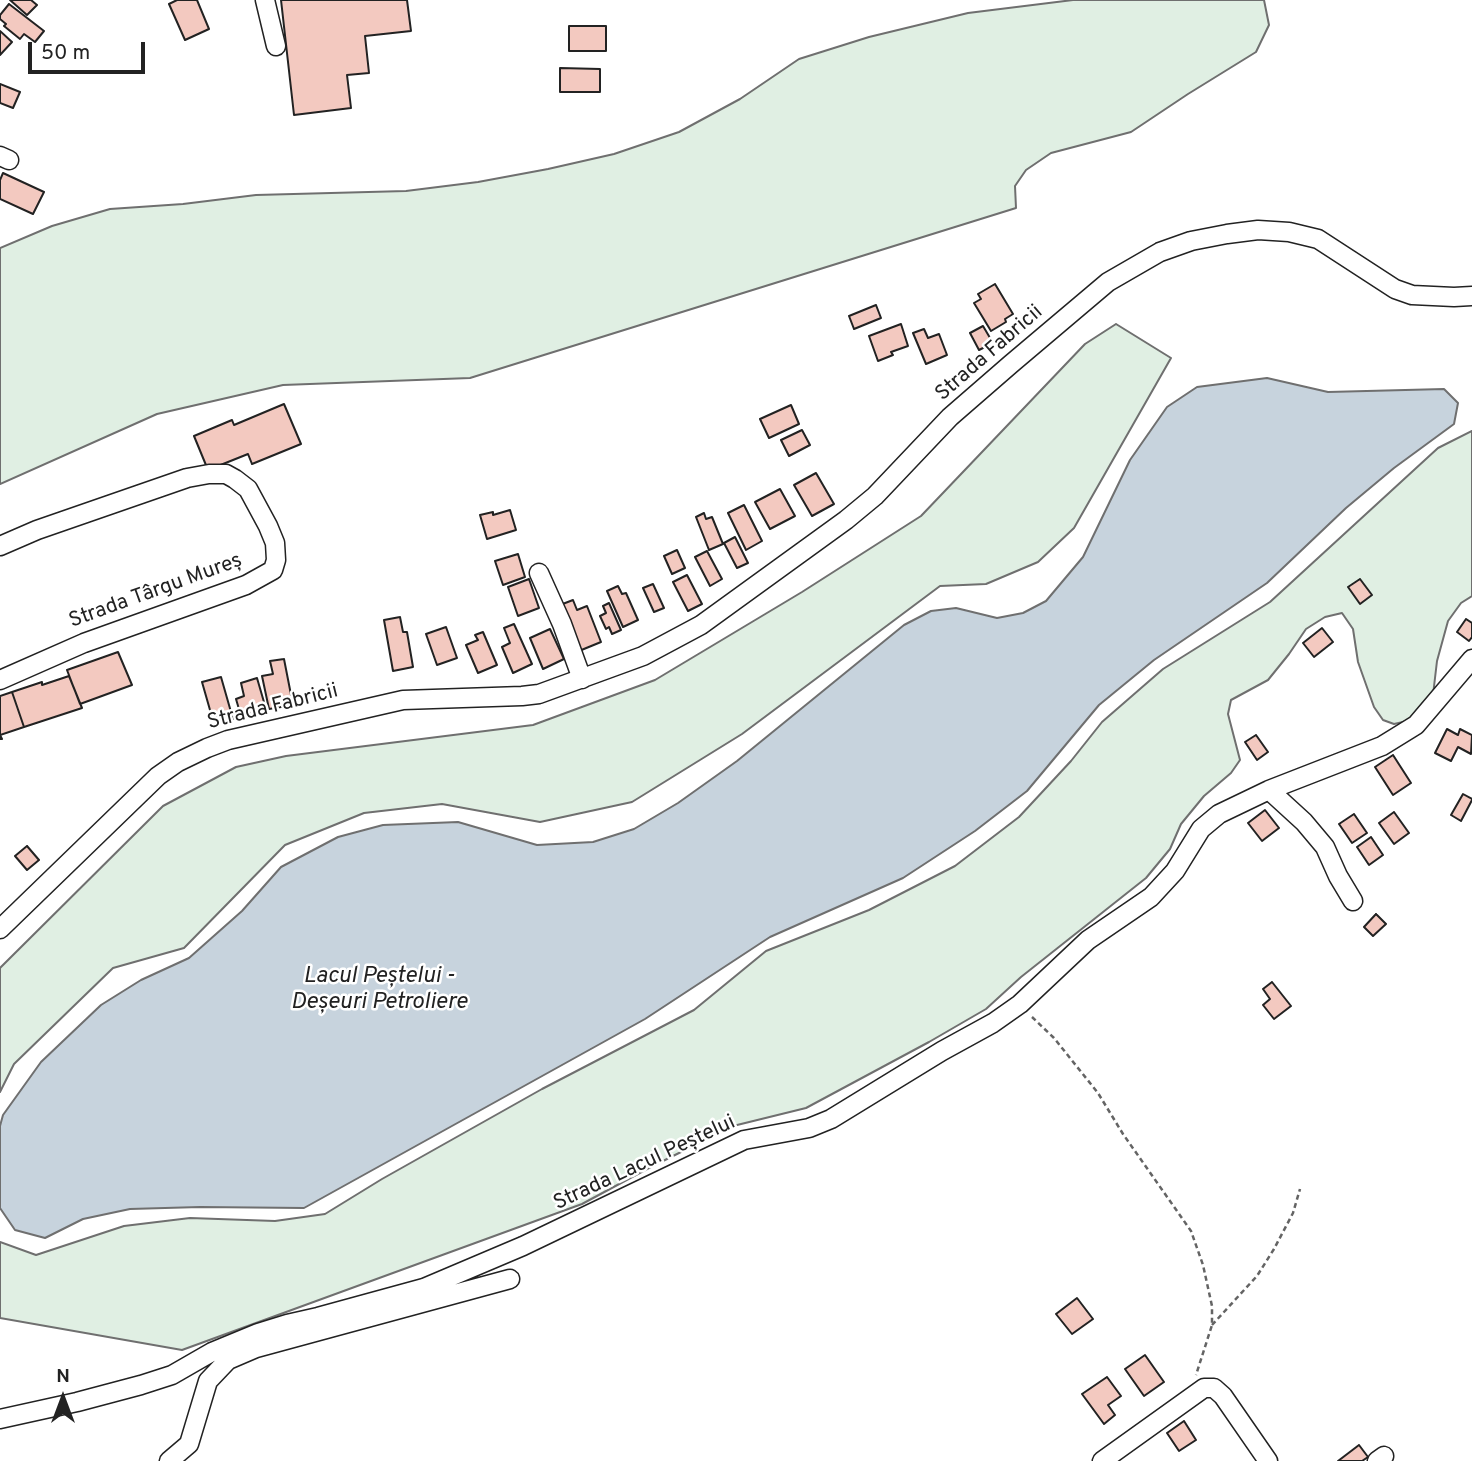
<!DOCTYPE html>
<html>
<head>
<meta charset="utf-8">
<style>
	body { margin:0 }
	#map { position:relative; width:1472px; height:1461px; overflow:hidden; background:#fff; font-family:Overpass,sans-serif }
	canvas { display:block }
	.north { position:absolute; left:28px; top:1363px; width:70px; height:70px; -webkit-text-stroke:5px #fff; paint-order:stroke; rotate:0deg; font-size:19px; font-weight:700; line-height:28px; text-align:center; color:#222 }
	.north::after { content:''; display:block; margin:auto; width:24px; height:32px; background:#222; clip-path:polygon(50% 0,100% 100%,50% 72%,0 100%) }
	.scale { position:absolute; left:28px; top:42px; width:117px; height:32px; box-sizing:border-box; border:4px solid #222; border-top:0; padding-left:9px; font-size:21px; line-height:24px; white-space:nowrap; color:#222; -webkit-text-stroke:5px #fff; paint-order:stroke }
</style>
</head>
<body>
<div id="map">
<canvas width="1472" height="1461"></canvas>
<div class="north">N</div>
<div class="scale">50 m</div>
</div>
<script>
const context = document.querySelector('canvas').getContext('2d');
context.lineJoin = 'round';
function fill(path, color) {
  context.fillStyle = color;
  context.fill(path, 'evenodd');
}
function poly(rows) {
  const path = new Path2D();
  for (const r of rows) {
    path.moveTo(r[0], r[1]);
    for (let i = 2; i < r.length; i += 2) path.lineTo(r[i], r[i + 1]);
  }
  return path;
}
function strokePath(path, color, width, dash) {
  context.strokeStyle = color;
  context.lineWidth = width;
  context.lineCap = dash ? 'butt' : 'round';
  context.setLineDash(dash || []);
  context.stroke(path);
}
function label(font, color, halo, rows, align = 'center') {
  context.font = font + ' Overpass,sans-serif';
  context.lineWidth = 5;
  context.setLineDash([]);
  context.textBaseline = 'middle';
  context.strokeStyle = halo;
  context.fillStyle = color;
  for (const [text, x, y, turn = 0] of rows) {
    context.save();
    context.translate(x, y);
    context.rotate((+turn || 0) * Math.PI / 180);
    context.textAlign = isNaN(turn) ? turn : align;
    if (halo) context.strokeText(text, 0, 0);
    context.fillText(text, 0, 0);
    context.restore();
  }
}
const green = poly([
	[1073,0,1264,0,1269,25,1256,52,1188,94,1131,132,1051,153,1026,170,1015,186,1016,208,470,378,283,385,157,414,0,484,0,248,52,226,110,209,183,204,256,195,406,191,478,182,548,169,614,154,679,132,740,99,799,59,869,37,968,13,1073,0],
	[1116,324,1171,358,1074,528,1038,562,986,584,940,586,742,734,632,802,540,822,442,804,364,813,285,845,184,948,113,968,14,1064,0,1092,0,968,163,806,236,767,286,756,533,725,655,680,802,592,921,516,1085,344,1116,324],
	[1472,431,1472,596,1461,603,1448,621,1437,661,1433,695,1412,720,1394,724,1383,720,1374,707,1358,662,1353,629,1342,613,1325,617,1306,629,1289,654,1268,680,1231,700,1228,714,1240,760,1231,773,1204,796,1181,824,1170,849,1146,878,1021,977,986,1009,929,1042,806,1108,733,1126,649,1168,582,1204,182,1350,0,1318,0,1242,36,1255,124,1226,190,1218,275,1221,325,1214,382,1179,542,1089,694,1010,766,951,869,910,955,866,1019,817,1071,761,1102,722,1163,669,1270,602,1438,448,1472,431]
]);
const water = poly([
	[1267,378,1328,392,1444,389,1458,403,1454,424,1394,468,1346,508,1267,583,1154,660,1099,705,1027,791,975,831,903,878,770,937,645,1019,304,1208,200,1207,130,1209,83,1219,45,1238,15,1230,0,1208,0,1126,3,1115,41,1062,101,1005,141,980,189,958,242,911,281,867,338,837,383,825,458,822,537,845,593,842,634,829,678,803,737,761,904,625,931,611,956,608,997,618,1023,613,1046,601,1083,557,1130,460,1167,407,1197,387,1267,378]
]);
const building = poly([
	[10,0,31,0,37,5,27,15,10,0],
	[177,0,197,0,209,29,185,40,169,4,177,0],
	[281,0,407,0,411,31,365,36,369,73,347,75,351,108,294,115,281,0],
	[9,4,44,31,35,42,24,34,20,39,4,26,6,24,0,19,0,15,9,4],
	[569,26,606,26,606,51,569,51,569,26],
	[0,31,12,42,0,55,0,31],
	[560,68,600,69,600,92,560,92,560,68],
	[0,84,20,92,13,108,0,103,0,84],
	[3,173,44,192,33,214,0,199,0,180,3,173],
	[995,284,1013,314,1005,319,1006,322,991,331,974,303,981,299,978,294,995,284],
	[876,305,881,318,854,329,849,316,876,305],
	[901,324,908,346,891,352,893,355,878,361,869,336,901,324],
	[983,326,993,343,979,350,970,333,983,326],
	[924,329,928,338,939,334,947,355,926,364,913,333,924,329],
	[284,404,301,444,252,464,248,454,208,470,194,436,232,420,234,425,284,404],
	[791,405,799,424,769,438,760,419,791,405],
	[802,430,810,445,789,456,781,440,802,430],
	[816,473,834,504,812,516,794,485,816,473],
	[780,489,795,516,770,529,755,502,780,489],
	[744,505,762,541,746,550,728,513,744,505],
	[510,510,516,530,487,539,480,515,493,512,493,515,510,510],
	[704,513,706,519,712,517,723,544,709,550,696,517,704,513],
	[735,537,748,563,737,568,724,543,735,537],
	[677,550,685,568,672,574,664,556,677,550],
	[707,551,722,579,710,586,695,557,707,551],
	[518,554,525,577,503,585,495,561,518,554],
	[687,575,702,604,688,611,673,582,687,575],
	[529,579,539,608,518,616,508,587,529,579],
	[1360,579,1372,595,1360,604,1348,587,1360,579],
	[653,584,664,608,654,612,643,588,653,584],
	[618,586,622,594,626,593,638,620,623,627,607,591,618,586],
	[573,600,577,610,587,606,601,642,579,651,560,605,573,600],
	[609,603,621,630,612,634,609,627,606,629,600,616,606,613,603,606,609,603],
	[400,617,403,632,407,632,413,667,393,671,384,620,400,617],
	[1466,619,1472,623,1472,637,1469,641,1457,632,1466,619],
	[514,624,532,664,513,673,502,647,510,643,504,628,514,624],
	[446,627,457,658,437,665,426,634,446,627],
	[1322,628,1333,642,1314,657,1303,643,1322,628],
	[550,629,564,659,543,669,530,638,550,629],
	[483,632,497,665,478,673,466,645,478,640,475,635,483,632],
	[118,652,132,685,80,704,67,670,118,652],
	[284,659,293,705,269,709,262,676,273,674,270,661,284,659],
	[69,676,82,708,24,727,12,692,42,682,42,685,69,676],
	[221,677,233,719,220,723,218,716,212,717,202,682,221,677],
	[257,678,266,709,241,716,236,699,244,696,241,683,257,678],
	[12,692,24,727,0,735,2,739,0,739,0,696,12,692],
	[1447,729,1458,735,1460,729,1472,735,1471,754,1458,747,1451,761,1435,753,1447,729],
	[1256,735,1268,752,1257,760,1245,742,1256,735],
	[1393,755,1411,783,1393,795,1375,767,1393,755],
	[1463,794,1472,799,1472,800,1461,821,1451,815,1463,794],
	[1265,810,1279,828,1262,841,1248,823,1265,810],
	[1394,812,1409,833,1394,844,1379,823,1394,812],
	[1354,814,1367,833,1352,843,1339,824,1354,814],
	[1371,837,1383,855,1369,865,1357,847,1371,837],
	[27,846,39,860,27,870,15,856,27,846],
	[1376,914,1386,924,1373,936,1364,927,1376,914],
	[1272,982,1291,1006,1274,1019,1263,1005,1270,999,1263,989,1272,982],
	[1077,1298,1093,1319,1072,1334,1056,1314,1077,1298],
	[1145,1355,1164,1382,1144,1396,1125,1369,1145,1355],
	[1107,1377,1121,1396,1108,1405,1115,1415,1104,1424,1082,1394,1107,1377],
	[1184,1421,1196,1440,1179,1451,1167,1433,1184,1421],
	[1359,1445,1368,1457,1362,1461,1338,1461,1359,1445]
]);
const path = poly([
	[1032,1017,1054,1038,1098,1093,1123,1134,1191,1231,1203,1265,1212,1306,1212,1325,1196,1375],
	[1212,1325,1257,1276,1274,1249,1293,1213,1300,1189]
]);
const minor = poly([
	[265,0,276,46],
	[0,156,9,160],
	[0,546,37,530,187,478,209,474,226,474,235,479,248,489,268,526,275,543,276,560,273,570,246,585,84,643,0,680],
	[539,573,562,624,582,679],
	[1269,790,1304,822,1325,847,1338,876,1353,901],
	[0,929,158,776,178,762,207,748,228,740,403,700,522,696,539,694,643,656,701,625,846,520,875,496,950,417,1011,364,1108,282,1160,252,1191,241,1227,234,1258,230,1289,232,1318,239,1395,289,1412,295,1454,297,1472,296],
	[0,1419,77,1402,141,1385,172,1375,212,1352,258,1333,287,1324,318,1317,424,1288,523,1246,744,1140,809,1128,831,1119,942,1051,993,1023,1020,1004,1088,940,1151,897,1175,871,1201,829,1219,814,1269,790,1382,746,1416,725,1472,659],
	[169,1461,189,1444,208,1381,228,1360,256,1348,510,1279],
	[1102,1461,1204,1388,1214,1388,1223,1396,1268,1461],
	[1377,1461,1384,1456]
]);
const streetNames = [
	["Strada Fabricii",990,354,-41],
	["Strada Târgu Mureș",156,592,-20],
	["Strada Fabricii",273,708,-14],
	["Strada Lacul Peștelui",645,1164,-25]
];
const waterNames = [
	["Lacul Peștelui -",379,977],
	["Deșeuri Petroliere",379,1003]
];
fill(green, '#e0efe3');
strokePath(green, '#6f6f6f', 2);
fill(water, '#c7d3dd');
strokePath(water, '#6f6f6f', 2);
fill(building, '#f3c9c0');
strokePath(building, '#222', 2);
strokePath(minor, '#222', 21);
strokePath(path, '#646464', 2.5, [5, 3.5]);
strokePath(minor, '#fff', 18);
label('21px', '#222', '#fff', streetNames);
label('italic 23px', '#222', '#fff', waterNames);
</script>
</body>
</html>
